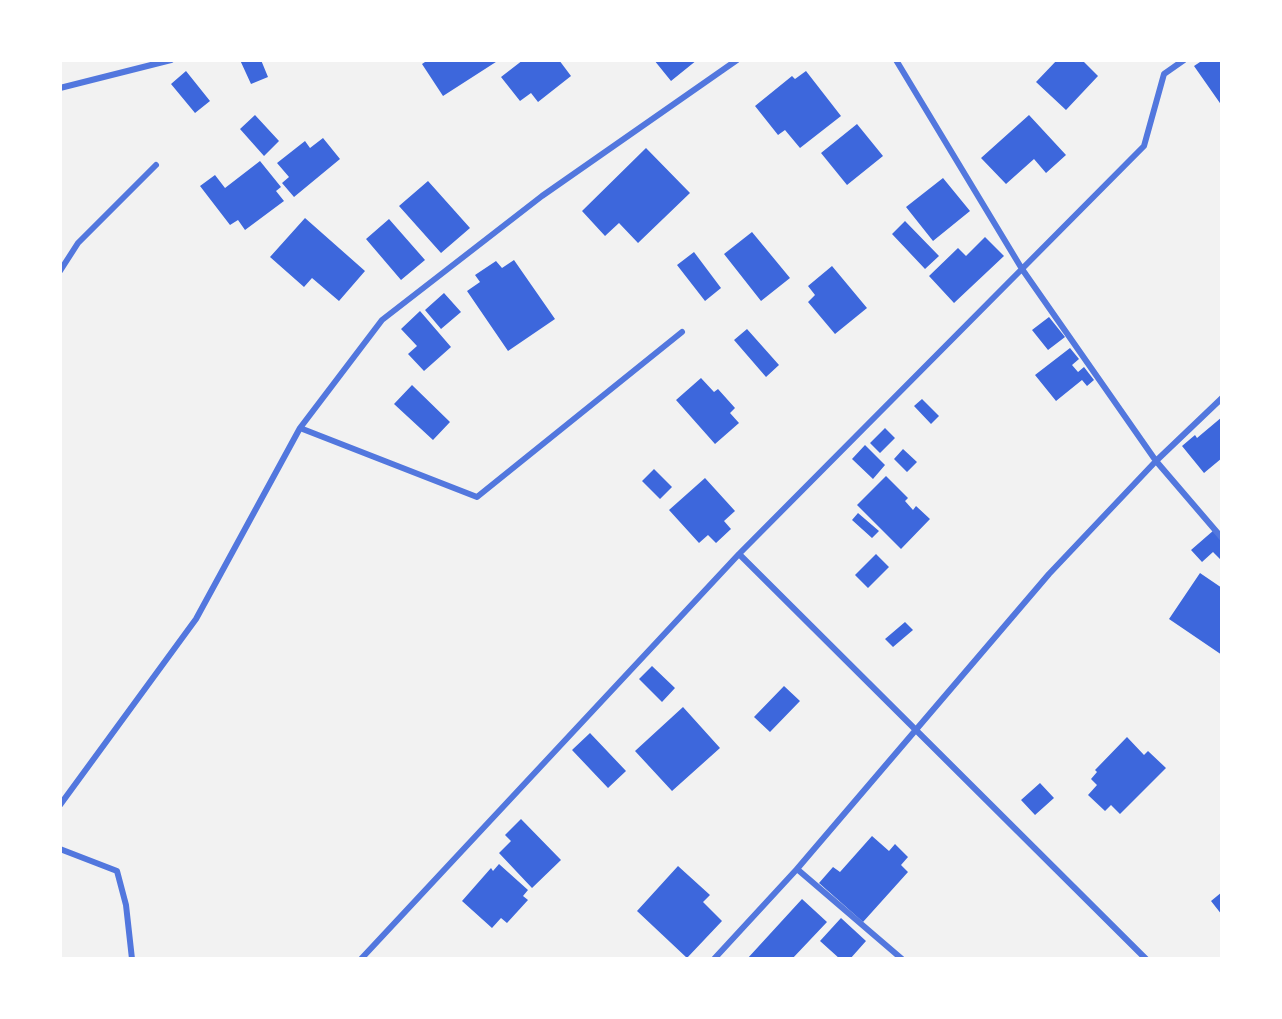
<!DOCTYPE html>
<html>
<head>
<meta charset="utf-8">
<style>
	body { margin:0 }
	#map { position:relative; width:1282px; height:1019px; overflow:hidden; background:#f2f2f2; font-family:Signika,sans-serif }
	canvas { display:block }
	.frame { position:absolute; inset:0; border:62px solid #fff; pointer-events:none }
</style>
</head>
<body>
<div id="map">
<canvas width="1282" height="1019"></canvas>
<div class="frame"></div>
</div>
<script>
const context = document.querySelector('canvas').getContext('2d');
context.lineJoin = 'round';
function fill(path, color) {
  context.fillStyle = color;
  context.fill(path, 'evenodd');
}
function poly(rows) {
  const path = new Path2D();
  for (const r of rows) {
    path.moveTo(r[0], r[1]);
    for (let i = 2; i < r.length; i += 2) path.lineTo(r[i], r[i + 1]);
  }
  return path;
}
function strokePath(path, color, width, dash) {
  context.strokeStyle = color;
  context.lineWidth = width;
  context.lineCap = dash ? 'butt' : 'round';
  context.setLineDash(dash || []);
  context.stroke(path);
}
const building = poly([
	[240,60,261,60,268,77,251,84],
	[428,60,499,60,443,96,422,64],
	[523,60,559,60,571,76,538,102,531,93,520,101,501,77],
	[654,60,697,60,671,81],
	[1057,60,1082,60,1098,76,1066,110,1036,82],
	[1203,60,1222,60,1222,106,1194,66],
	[186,71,210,101,195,113,171,84],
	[806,71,841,116,800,148,785,130,778,135,755,106,792,76,795,79],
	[255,115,279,141,264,156,240,129],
	[1029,115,1066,155,1046,173,1034,159,1006,184,981,158],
	[857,124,883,156,847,185,821,153],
	[323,138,340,159,294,197,282,183,289,177,277,163,305,141,310,148],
	[646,148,690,193,638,243,619,223,605,236,582,211],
	[260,161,281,187,276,191,284,201,245,230,238,220,230,225,200,186,215,175,225,188],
	[943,178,970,211,933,241,906,207],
	[428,181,470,228,441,253,399,206],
	[305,218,365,271,339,301,312,278,304,287,270,257],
	[389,219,425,260,401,280,366,239],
	[905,221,939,256,925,269,892,234],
	[752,232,790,278,761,301,724,254],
	[985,237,1004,256,954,303,929,276,958,248,966,256],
	[694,252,721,288,705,301,677,265],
	[514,260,555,319,508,351,467,291,480,282,475,275,496,261,502,268],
	[832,266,867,308,835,334,808,302,815,295,808,286],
	[444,293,461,312,441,329,425,310],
	[420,311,451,347,424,371,408,354,417,346,401,329],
	[1049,317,1065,337,1048,350,1032,330],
	[747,329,779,365,766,377,734,340],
	[1070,348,1079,359,1072,365,1078,372,1084,367,1094,380,1087,386,1082,380,1056,401,1035,375],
	[701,378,714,392,718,389,735,408,730,413,739,423,715,444,676,400],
	[412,385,450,422,433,440,394,404],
	[922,399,939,416,931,424,914,406],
	[1222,417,1222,458,1204,473,1182,446,1195,435,1197,438],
	[885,428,895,438,880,453,870,443],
	[865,445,885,465,873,479,852,459],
	[903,449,917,462,907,472,894,459],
	[654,469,672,487,660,499,642,481],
	[886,476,908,498,905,501,913,510,916,506,930,519,901,549,857,505],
	[705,478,735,511,724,521,731,529,716,543,708,535,699,543,669,510],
	[858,513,879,531,872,538,852,520],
	[1214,530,1222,539,1222,561,1213,552,1202,562,1191,550],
	[876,554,889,567,868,588,855,575],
	[1200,573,1222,588,1222,655,1169,619],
	[905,622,913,630,893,647,885,639],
	[652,666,675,688,662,702,639,679],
	[784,686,800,701,770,732,754,717],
	[683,707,720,748,672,791,635,751],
	[590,733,626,771,608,788,572,750],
	[1127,737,1144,755,1148,751,1166,768,1120,814,1111,805,1105,811,1088,795,1097,785,1091,779,1097,772,1095,770],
	[1040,783,1054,798,1035,815,1021,800],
	[521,819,561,860,532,888,499,853,511,841,505,835],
	[872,836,889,851,895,844,908,857,901,865,908,872,863,922,819,883,833,867,840,872],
	[499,864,528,890,523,896,528,900,507,923,501,918,492,928,462,901,491,868,493,871],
	[678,866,710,895,703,902,722,921,687,958,637,911],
	[1222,892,1222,915,1211,901],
	[802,899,827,922,792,959,747,959],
	[841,918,866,941,850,959,840,959,820,941]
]);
const minor = poly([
	[896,60,1022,269,1156,461,1222,538],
	[60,88,171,60],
	[60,271,78,243,156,165],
	[300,428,477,497,682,332],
	[739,554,1146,959],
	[60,805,196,619,300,428,382,320,542,196,737,60],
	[60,849,117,871,126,905,132,959],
	[797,869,902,959],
	[361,959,739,554,1144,146,1164,74,1184,60],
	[714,959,797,869,1049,574,1156,461,1222,398]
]);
fill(building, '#3d67dc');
strokePath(minor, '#5277de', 6);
</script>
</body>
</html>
